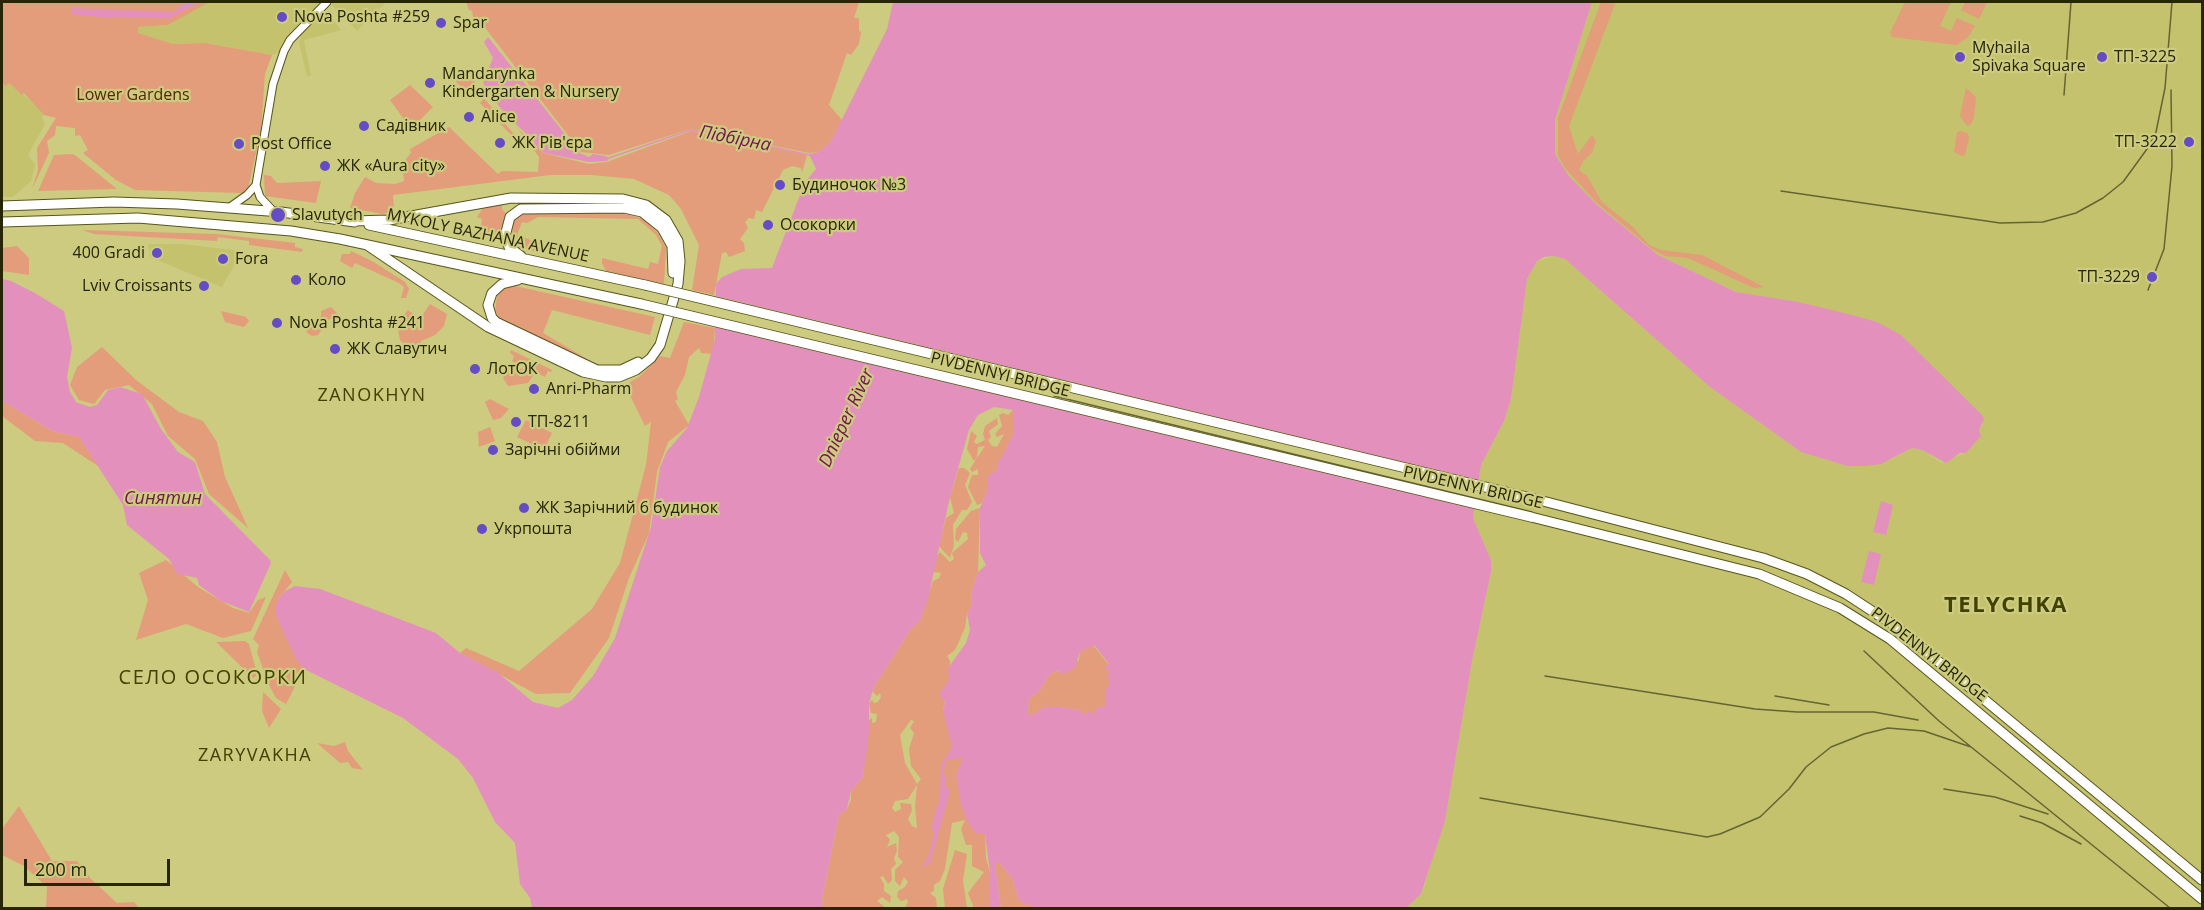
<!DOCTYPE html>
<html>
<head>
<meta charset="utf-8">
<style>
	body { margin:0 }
	#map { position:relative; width:2204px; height:910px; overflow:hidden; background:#cccb7f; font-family:"Open Sans",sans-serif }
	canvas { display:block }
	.frame { position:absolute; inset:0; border:3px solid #262505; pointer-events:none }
	.scale { position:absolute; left:24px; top:859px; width:146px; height:27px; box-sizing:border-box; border:3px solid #262505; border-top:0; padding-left:8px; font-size:18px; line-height:21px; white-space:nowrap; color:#262505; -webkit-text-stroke:4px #cccb7f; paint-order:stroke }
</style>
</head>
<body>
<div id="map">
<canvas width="2204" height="910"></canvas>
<div class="frame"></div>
<div class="scale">200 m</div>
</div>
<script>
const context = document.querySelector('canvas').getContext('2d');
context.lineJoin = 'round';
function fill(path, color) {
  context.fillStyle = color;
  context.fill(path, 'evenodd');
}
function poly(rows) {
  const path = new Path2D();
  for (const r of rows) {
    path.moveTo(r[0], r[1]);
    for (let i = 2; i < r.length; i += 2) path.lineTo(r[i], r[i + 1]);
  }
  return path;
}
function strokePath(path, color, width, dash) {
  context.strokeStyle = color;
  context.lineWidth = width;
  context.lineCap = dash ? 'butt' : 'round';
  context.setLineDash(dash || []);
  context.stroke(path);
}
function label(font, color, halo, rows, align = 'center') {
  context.font = font + ' "Open Sans",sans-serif';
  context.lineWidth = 4.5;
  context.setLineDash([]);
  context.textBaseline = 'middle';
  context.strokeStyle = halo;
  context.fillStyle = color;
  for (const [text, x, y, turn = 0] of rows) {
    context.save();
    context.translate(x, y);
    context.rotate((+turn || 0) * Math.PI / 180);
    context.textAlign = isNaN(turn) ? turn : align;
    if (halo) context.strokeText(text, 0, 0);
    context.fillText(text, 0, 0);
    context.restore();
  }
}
const built = poly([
	[210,2,321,2,301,22,280,52,272,55,206,43,173,44,138,33,138,27,168,25],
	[329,2,386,2,357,31],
	[1592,2,2202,2,2202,908,1406,908,1421,894,1425,885,1436,843,1445,821,1472,661,1491,572,1491,560,1473,518,1474,511,1481,465,1504,421,1511,399,1527,279,1537,261,1554,256,1565,259,1710,387,1801,452,1848,465,1891,460,1912,448,1922,450,1942,463,1965,453,1981,434,1979,430,1983,424,1877,322,1799,302,1736,292,1658,255,1597,205,1568,175,1555,154,1555,120],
	[324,13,327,13,341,30,304,40,311,76,307,76,299,43,302,33],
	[2,82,5,86,9,83,39,107,44,115,42,117,45,124,28,155,35,165,31,181,13,197,2,197],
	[148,244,181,244,242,251,222,287,150,257]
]);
const green = poly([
	[2,2,210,2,168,25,138,27,138,33,173,44,205,43,272,55,265,74,261,129,248,189,242,193,135,190,116,180,83,153,88,150,80,135,75,136,75,128,56,126,55,135,47,141,49,153,32,189,38,170,37,148,56,118,44,115,24,93,22,95,9,83,5,86,2,82],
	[466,2,859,2,854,18,859,18,859,31,861,32,859,44,851,55,847,53,829,105,842,120,831,141,819,152,809,153,690,129,609,155,581,152,483,25,475,29,472,11,469,10],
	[1601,2,1615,4,1569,126,1578,154,1592,135,1596,141,1592,153,1584,160,1579,170,1587,176,1602,202,1633,227,1649,245,1661,250,1702,255,1764,287,1754,288,1688,258,1665,256,1652,249,1596,202,1565,168,1558,155,1558,118],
	[1905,2,1951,2,1940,26,1951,31,1957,18,1975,26,1968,37,1957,45,1892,37,1890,33],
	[1965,2,1987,2,1979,19,1961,10],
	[471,68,475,82,469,94,456,82,457,76],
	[410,85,433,107,411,129,390,100],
	[1966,88,1976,97,1974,118,1971,124,1967,126,1960,116],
	[484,98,518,139,516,140,480,103],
	[449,127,498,174,502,171,538,172,539,157,518,129,543,153,589,164,607,162,691,131,807,155,802,173,801,168,792,166,783,170,762,212,756,210,754,219,749,218,745,222,748,228,740,239,744,243,745,251,729,257,726,252,722,253,714,295,692,290,699,245,681,209,669,195,634,179,592,175,550,175,393,195,394,210,383,214,350,208,355,193,365,177,376,183,395,184,404,181,402,164,411,153,410,149],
	[1960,131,1967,133,1969,138,1965,155,1962,156,1954,152,1957,132],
	[71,154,75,155,117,189,38,191,54,155],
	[264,175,271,176,277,183,321,181,316,203,265,196],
	[502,203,502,209,507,215,501,229,502,240,474,233,480,233,482,219,477,217,483,208],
	[532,211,625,213,643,219,658,233,666,248,664,284,606,271,602,263,602,258,648,269,650,262,658,264,662,246,656,235,638,219,538,217,527,223,522,222,517,235,541,244,542,253,519,247,512,239,513,222,522,214],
	[82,230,217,234,295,243,295,247,303,249,302,252,249,245,249,241,218,237,217,241,94,234],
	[17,246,29,258,29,275,2,271,2,248],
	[351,251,372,261,405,282,409,289,406,298,401,298,404,287,399,283,355,263,352,268,340,261,342,254,350,254],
	[515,286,655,317,650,335,552,310,543,333,594,363,587,360,500,319,495,311,497,296,503,289],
	[430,304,447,314,444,326,435,335,421,341,418,359,400,340,397,324,408,310,420,319],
	[331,307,337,313,335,318,329,319,318,335,312,336,306,332,321,316,321,311],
	[221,311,246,317,249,321,244,327,225,322],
	[684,322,715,328,713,354,701,353,699,348,689,357,685,375,676,392,678,399,675,401,689,425,668,442,657,472,649,533,629,578,609,638,570,693,536,694,460,653,466,648,519,671,592,609,620,563,646,465,651,422,645,426,625,385,639,377,660,356,670,358],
	[102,347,136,380,179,412,203,421,217,442,225,477,248,528,209,494,195,459,168,436,152,404,129,385,105,390,94,404,79,400,70,385,77,367],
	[511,350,552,370,551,372,548,371,545,377,512,361,514,356,510,353],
	[511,364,534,374,528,383,508,386,503,378],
	[490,399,509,409,501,418,493,420,485,402],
	[2,401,52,431,79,437,98,466,63,443,35,441,2,416],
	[1013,410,1013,434,998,469,988,477,987,491,982,503,977,505,968,487,972,475,978,475,978,469,972,472,970,469,985,446,978,447,977,458,974,461,967,449,971,431,977,436,974,442,977,444,985,440,983,434,985,426,997,418,998,424,989,431,991,437,988,440,992,446,997,447,1004,434,997,437,995,434,1002,426,999,415,1003,413,1008,415],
	[526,420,552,433,544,450,517,437],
	[490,427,495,441,479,447,478,432],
	[959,468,964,468,970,473,965,485,972,502,967,510,962,510,953,525,954,545,950,558,939,546,946,518,954,513,950,497],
	[980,508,978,572,971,593,972,604,967,613,965,628,955,650,947,656,950,661,949,680,943,711,964,757,956,775,966,819,985,834,986,858,990,872,990,908,974,908,968,893,984,872,972,866,972,845,966,845,961,829,965,820,952,823,945,869,940,881,934,885,934,891,930,893,936,898,937,908,905,908,908,902,907,899,901,901,897,897,898,891,905,887,908,882,904,877,900,886,895,881,895,870,903,862,898,857,899,837,894,831,886,835,890,840,887,847,896,843,897,851,894,858,896,864,891,869,892,880,888,884,883,876,880,877,884,884,884,891,891,896,890,903,882,897,877,901,886,908,823,908,822,899,839,815,847,809,851,800,851,791,863,777,869,720,872,718,872,723,876,722,877,714,871,713,869,703,872,700,874,703,878,702,881,697,880,693,877,696,873,692,874,687,911,629,920,621,933,581,939,578,941,573,933,572,937,556,940,552,950,562,954,559,952,553,968,539,967,533,963,532,958,542,955,539,956,529,971,511],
	[911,720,914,721,910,728,914,733,909,749,911,766,921,779,917,784,905,763,900,735],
	[917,785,915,806,917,828,912,826,908,819,912,810,911,804,900,803,901,809,895,812,892,808,895,801,908,799],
	[166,560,198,587,233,608,249,613,258,600,266,597,251,631,223,638,186,624,136,640,148,600,139,573],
	[285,570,292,582,278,599,277,618,304,669,286,704,276,698,269,685,257,652,259,645,253,639],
	[245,641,249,644,256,670,256,676,253,678,216,642],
	[1093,645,1109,665,1105,669,1110,670,1111,683,1106,689,1106,706,1097,708,1095,715,1084,715,1080,710,1060,707,1044,707,1033,715,1028,713,1029,699,1041,689,1050,674,1061,670,1061,674,1079,660,1080,652],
	[263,692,281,709,269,728,262,711],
	[345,742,348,751,363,770,352,768,348,762,340,763,317,743,334,746],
	[19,806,52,861,77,861,91,879,117,903,134,902,139,908,46,908,47,887,24,866,2,855,2,829],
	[955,850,967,854,963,880,967,908,945,908,943,889],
	[999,862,1012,879,1019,900,1029,903,1032,908,1001,908,995,865]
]);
const water = poly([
	[185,2,200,2,170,18,102,17,71,14,72,8,174,12],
	[893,2,1592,2,1555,120,1555,154,1568,175,1597,205,1658,255,1736,292,1799,302,1856,316,1877,322,1901,335,1981,414,1984,419,1979,430,1981,436,1966,453,1960,453,1946,463,1922,450,1912,448,1881,464,1866,466,1848,466,1801,452,1710,387,1565,259,1554,256,1544,257,1537,261,1527,279,1511,399,1504,421,1481,465,1473,518,1491,560,1491,572,1472,661,1445,821,1421,894,1406,908,1032,908,1029,903,1025,905,1019,900,1012,879,999,862,995,865,1001,908,989,908,990,872,985,834,975,833,966,819,961,804,956,775,963,757,946,761,943,774,946,776,945,785,950,791,930,863,922,868,929,855,934,832,931,828,940,797,941,765,952,747,943,711,945,702,939,694,949,680,948,668,966,643,970,630,967,613,972,604,971,593,978,572,986,565,980,553,980,508,987,491,987,477,998,469,997,461,1001,459,1013,434,1013,410,994,407,978,415,969,430,950,497,928,599,920,621,911,629,874,687,869,703,869,733,863,777,851,791,847,809,839,815,822,899,823,908,532,908,530,898,520,884,515,843,495,822,473,778,458,759,403,718,304,669,296,659,277,618,275,610,278,599,285,591,295,586,320,589,436,633,460,653,497,672,533,702,558,708,572,700,593,676,615,638,651,527,660,467,667,451,687,428,699,397,715,339,716,284,722,277,741,269,772,268,805,182,816,169,809,154,819,152,831,141,887,29],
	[1094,645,1109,664,1104,669,1110,670,1107,677,1110,683,1106,689,1106,706,1096,708,1095,715,1090,711,1084,715,1080,710,1060,707,1044,707,1033,715,1028,713,1029,699,1041,689,1050,674,1060,670,1061,675,1075,668,1080,652],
	[488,37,580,153,589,157,593,154,606,156,609,158,607,161,589,162,544,153,536,147,533,140,506,115,485,88,483,82,493,58,484,42],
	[2,279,11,281,35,293,64,311,72,348,67,377,70,392,76,402,90,407,97,405,108,390,120,387,142,394,161,429,178,452,195,462,205,494,270,560,271,563,249,612,221,601,199,585,197,578,177,574,169,559,127,525,123,505,79,437,52,431,2,401],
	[1881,501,1893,505,1886,535,1873,532],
	[1869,551,1881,554,1874,585,1861,582]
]);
const pier = poly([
	[711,295,1482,481,1477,509,712,326]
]);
const stream = poly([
	[609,158,690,130,810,155]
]);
const minor = poly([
	[230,207,247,195,256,185],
	[273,211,260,197,256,185,273,84,284,51,290,40,327,2]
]);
const highway = poly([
	[2,206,114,202,177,204,281,212,355,222],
	[352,221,389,220,511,198,623,199,646,205,666,220,678,241,680,261,678,284,660,345,651,358,636,370,619,377,606,377,583,372,488,327,367,245],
	[2,222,138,218,291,231,340,239,641,304],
	[369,225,645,285],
	[521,256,509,247,505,236,510,217,521,209,624,208,642,212,662,228,672,246,673,273],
	[518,280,502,284,492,293,488,305,492,318,496,322,597,370,621,370,638,362],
	[1535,499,1763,558,1807,574,1846,594,1898,628,2202,880],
	[1531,517,1759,574,1840,608,1890,639,2202,899]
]);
const rail = poly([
	[2064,95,2071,2],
	[1781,191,2000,223,2043,222,2076,213,2103,198,2123,182,2147,149,2156,132,2165,88,2172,2],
	[2148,290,2164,249,2172,166,2171,90],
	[1054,396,1532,512],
	[1864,651,1939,721,2170,908],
	[1545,676,1755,709,1797,712,1874,712,1918,720],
	[1775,696,1829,705],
	[1944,789,1995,797,2048,814],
	[1480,798,1707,837,1720,834,1760,817,1789,789,1806,767,1831,747,1864,734,1888,728,1924,731,1971,747],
	[2020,816,2042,823,2081,844]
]);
const highwayBridge = poly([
	[645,285,1535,499],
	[641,304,1531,517]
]);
const markers = [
	[282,17,6,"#654cc5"],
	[441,23,6,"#654cc5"],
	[1960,57,6,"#654cc5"],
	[2102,57,6,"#654cc5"],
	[430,83,6,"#654cc5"],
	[469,117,6,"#654cc5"],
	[364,126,6,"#654cc5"],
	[2189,142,6,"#654cc5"],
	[500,143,6,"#654cc5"],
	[239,144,6,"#654cc5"],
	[325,166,6,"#654cc5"],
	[780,185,6,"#654cc5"],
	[278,215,8,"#654cc5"],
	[768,225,6,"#654cc5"],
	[157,253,6,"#654cc5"],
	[223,259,6,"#654cc5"],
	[2152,277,6,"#654cc5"],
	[296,280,6,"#654cc5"],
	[204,286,6,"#654cc5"],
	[277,323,6,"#654cc5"],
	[335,349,6,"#654cc5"],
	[475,369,6,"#654cc5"],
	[534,389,6,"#654cc5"],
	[516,422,6,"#654cc5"],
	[493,450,6,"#654cc5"],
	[524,508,6,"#654cc5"],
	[482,529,6,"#654cc5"]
];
const poiNames = [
	["Nova Poshta #259",294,17],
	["Spar",453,23],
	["Myhaila",1972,48],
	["Spivaka Square",1972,66],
	["ТП-3225",2114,57],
	["Mandarynka",442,74],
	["Kindergarten & Nursery",442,92],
	["Alice",481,117],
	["Садівник",376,126],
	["ТП-3222",2177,142,"right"],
	["ЖК Рів'єра",512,143],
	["Post Office",251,144],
	["ЖК «Aura city»",337,166],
	["Будиночок №3",792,185],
	["Slavutych",292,215],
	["Осокорки",780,225],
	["400 Gradi",145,253,"right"],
	["Fora",235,259],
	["ТП-3229",2140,277,"right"],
	["Коло",308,280],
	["Lviv Croissants",192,286,"right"],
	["Nova Poshta #241",289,323],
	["ЖК Славутич",347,349],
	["ЛотОК",487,369],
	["Anri-Pharm",546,389],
	["ТП-8211",528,422],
	["Зарічні обійми",505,450],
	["ЖК Зарічний 6 будинок",536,508],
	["Укрпошта",494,529]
];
const parkNames = [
	["Lower Gardens",133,95]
];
const streetNames = [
	["MYKOLY BAZHANA AVENUE",488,236,12],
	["PIVDENNYI BRIDGE",1000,375,14],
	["PIVDENNYI BRIDGE",1473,488,13],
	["PIVDENNYI BRIDGE",1929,655,38]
];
const waterNames = [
	["Підбірна",735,139,11],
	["Dnieper River",847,418,-65],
	["Синятин",163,499]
];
const neighbourhoodNames = [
	["ZANOKHYN",372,396],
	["ZARYVAKHA",255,756]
];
const quarterNames = [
	["СЕЛО ОСОКОРКИ",213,678]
];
const districtNames = [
	["TELYCHKA",2006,606]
];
fill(built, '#c4c26d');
fill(green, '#e39d7a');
fill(water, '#e391bc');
fill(pier, '#cccb7f');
strokePath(stream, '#e391bc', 1.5);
strokePath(minor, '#57551b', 9);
strokePath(highway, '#57551b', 11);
strokePath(minor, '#fff', 7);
strokePath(highway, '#fff', 9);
strokePath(rail, '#656433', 1.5);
strokePath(highwayBridge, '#57551b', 11, []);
strokePath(highwayBridge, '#fff', 9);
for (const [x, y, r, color] of markers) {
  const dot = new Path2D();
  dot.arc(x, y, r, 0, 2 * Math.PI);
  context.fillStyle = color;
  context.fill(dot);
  strokePath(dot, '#cccb7f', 2);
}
label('16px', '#262505', '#cccb7f', poiNames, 'left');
label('16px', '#572505', '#cccb7f', parkNames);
label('16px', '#262505', '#cccb7f', streetNames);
label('italic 18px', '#731350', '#cccb7f', waterNames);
context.letterSpacing = '1.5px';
label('18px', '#434101', '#cccb7f', neighbourhoodNames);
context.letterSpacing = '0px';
context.letterSpacing = '1.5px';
label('20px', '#434101', '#cccb7f', quarterNames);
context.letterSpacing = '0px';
context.letterSpacing = '1.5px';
label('bold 22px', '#434101', '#cccb7f', districtNames);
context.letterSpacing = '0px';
</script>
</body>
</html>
